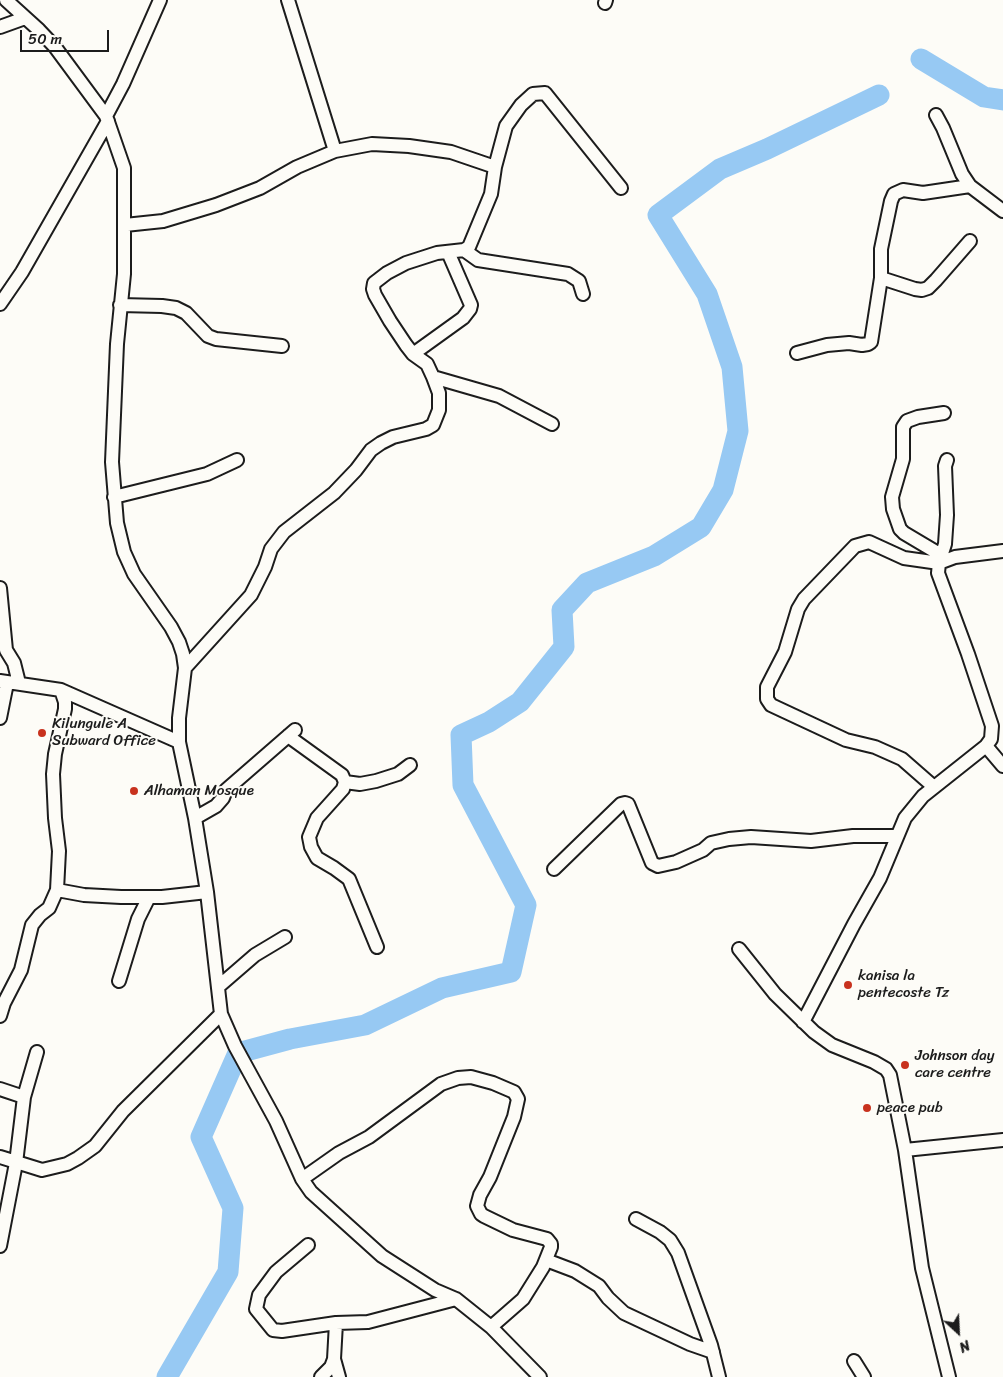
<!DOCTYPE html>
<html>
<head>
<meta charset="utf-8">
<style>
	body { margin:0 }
	#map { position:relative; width:1003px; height:1377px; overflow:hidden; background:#fdfcf7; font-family:Sriracha,sans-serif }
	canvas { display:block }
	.north { position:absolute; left:933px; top:1307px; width:50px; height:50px; -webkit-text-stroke:4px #fdfcf7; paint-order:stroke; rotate:155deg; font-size:14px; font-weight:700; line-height:20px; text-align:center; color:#1c1c1c }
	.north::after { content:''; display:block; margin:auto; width:18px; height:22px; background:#1c1c1c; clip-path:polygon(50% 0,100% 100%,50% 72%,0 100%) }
	.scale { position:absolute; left:20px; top:30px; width:89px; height:22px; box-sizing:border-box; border:2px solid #1c1c1c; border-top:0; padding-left:6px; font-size:15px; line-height:18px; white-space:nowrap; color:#1c1c1c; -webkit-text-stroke:4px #fdfcf7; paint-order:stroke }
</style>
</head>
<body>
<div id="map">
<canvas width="1003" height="1377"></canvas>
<div class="north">N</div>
<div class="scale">50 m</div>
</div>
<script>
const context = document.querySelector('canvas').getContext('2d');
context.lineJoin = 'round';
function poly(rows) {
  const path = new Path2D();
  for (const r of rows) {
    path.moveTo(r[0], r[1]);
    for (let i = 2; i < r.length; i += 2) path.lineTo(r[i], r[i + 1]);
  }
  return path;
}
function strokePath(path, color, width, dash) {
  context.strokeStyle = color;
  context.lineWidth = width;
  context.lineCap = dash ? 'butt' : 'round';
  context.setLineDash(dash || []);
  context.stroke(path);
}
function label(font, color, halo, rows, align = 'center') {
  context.font = font + ' Sriracha,sans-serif';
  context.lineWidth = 4;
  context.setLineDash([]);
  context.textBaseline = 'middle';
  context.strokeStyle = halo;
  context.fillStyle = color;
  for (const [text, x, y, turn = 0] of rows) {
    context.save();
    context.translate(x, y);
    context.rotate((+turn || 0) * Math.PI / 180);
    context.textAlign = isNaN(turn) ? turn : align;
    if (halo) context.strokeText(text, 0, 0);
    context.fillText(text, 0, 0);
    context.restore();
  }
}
const river = poly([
	[921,59,984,97,1003,100],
	[167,1377,228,1272,233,1208,201,1137,238,1053,290,1039,365,1025,442,988,511,972,526,905,463,785,461,735,489,722,520,702,564,647,562,610,587,583,654,556,701,527,723,490,738,431,732,367,707,294,658,215,720,169,767,149,879,95]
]);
const minor = poly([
	[6,0,39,30,55,47,106,116,124,168,124,274,117,344,112,462,117,523,124,552,134,574,171,627,179,642,183,654,185,668,179,718,179,742,195,818,207,892,221,1014,235,1046,276,1121,302,1179,311,1192,382,1256,435,1290,456,1299,491,1327,540,1377],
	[288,0,335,151],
	[605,3,606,0],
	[0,27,25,18],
	[936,115,943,128,962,174,970,186,1003,211],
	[106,116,123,84,160,0],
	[495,167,506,126,521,105,533,94,545,93,621,188],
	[125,225,163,221,216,205,260,188,297,167,335,151,372,144,409,146,451,152,495,167,491,194,469,247,464,250,437,253,406,263,387,273,374,283,373,289,375,295,390,321,406,345,413,354,427,364,433,377,439,393,439,410,433,425,426,429,393,437,381,443,371,450,356,470,334,493,284,532,271,549,265,567,251,595,185,668],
	[464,250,478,260,568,274,579,281,583,294],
	[881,278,915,289,922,290,928,288,936,280,970,241],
	[0,304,22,272,108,121],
	[120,305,162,306,176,308,186,313,208,336,216,339,282,346],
	[797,353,827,345,849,343,862,345,868,344,871,342,881,278,881,249,891,201,894,194,903,190,923,193,970,186],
	[413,354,463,318,470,309,471,305,448,252],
	[433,377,499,396,552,424],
	[114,497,207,474,237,460],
	[941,555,904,533,900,529,893,509,892,497,903,459,903,427,907,421,918,417,944,413],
	[0,588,6,650,14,663,19,683],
	[0,681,61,690,179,742],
	[0,718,7,683],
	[288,736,342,775,345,782,343,789,317,818,309,837,311,847,317,858,334,868,349,879,377,947],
	[986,746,1003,766],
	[345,782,360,784,376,781,398,774,410,765],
	[934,787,902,759,875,747,846,740,771,705,767,699,767,687,785,652,798,609,804,599,855,546,869,542,904,558,939,563,955,557,1003,551],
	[195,818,216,806,223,798,226,790,295,730],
	[554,869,621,804,625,803,628,804,652,863,658,866,676,862,703,850,711,843,729,839,751,837,811,841,853,836,897,836],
	[57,890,84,895,121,897,162,897,207,892],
	[739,949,775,994,814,1032,832,1045,874,1062,886,1069,890,1075,905,1150,922,1268,949,1377],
	[119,981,138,919,149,897],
	[218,987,255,955,285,937],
	[0,1016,4,1003,21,970,32,925,40,915,49,908,57,890,59,851,55,818,53,774,55,754,65,709,65,702,61,690],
	[803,1022,854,924,880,878,905,818,923,796,986,746,991,739,992,726,968,654,938,573,939,563,945,544,947,515,945,466,947,460],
	[0,1089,24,1097],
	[905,1150,1003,1140],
	[0,1157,42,1170,67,1164,78,1158,95,1146,123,1111,221,1014],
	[302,1179,339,1153,369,1137,441,1084,458,1078,471,1077,493,1083,514,1092,518,1099,514,1117,490,1177,480,1195,477,1206,481,1214,484,1216,513,1230,547,1239,551,1244,551,1247,543,1267,523,1299,491,1327],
	[636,1219,660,1232,670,1240,678,1253,711,1345,719,1377],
	[308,1245,276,1272,259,1295,256,1309,273,1330,282,1331,336,1323,368,1322,456,1299],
	[0,1246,16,1163,24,1097,37,1052],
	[546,1260,575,1271,599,1286,608,1298,624,1313,690,1344,713,1352],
	[336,1323,334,1359,339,1377],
	[854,1361,864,1377],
	[321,1377,331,1367,334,1359]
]);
const markers = [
	[42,733,5,"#c8321e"],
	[134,791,5,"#c8321e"],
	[848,985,5,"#c8321e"],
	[905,1065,5,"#c8321e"],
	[867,1108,5,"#c8321e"]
];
const poiNames = [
	["Kilungule A",52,724],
	["Subward Office",52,741],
	["Alhaman Mosque",144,791],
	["kanisa la",858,976],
	["pentecoste Tz",858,993],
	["Johnson day",915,1056],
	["care centre",915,1073],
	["peace pub",877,1108]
];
strokePath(river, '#97c9f3', 21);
strokePath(minor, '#1c1c1c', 16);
strokePath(minor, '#fdfcf7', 12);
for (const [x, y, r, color] of markers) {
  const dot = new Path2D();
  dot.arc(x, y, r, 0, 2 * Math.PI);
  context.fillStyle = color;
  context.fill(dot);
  strokePath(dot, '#fdfcf7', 2);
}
label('15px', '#1c1c1c', '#fdfcf7', poiNames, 'left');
</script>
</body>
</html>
